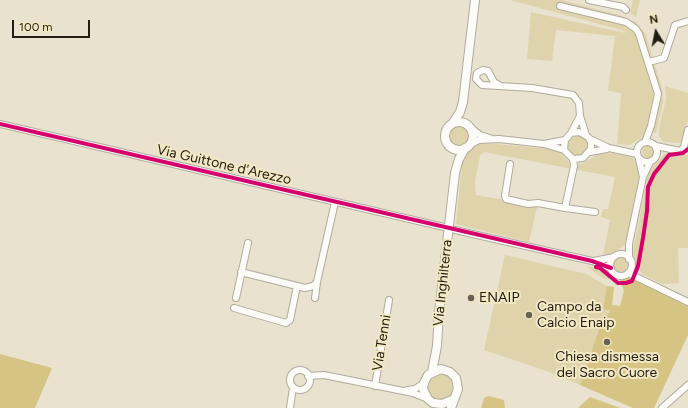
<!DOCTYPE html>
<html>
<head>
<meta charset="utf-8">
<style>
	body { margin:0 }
	#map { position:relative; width:688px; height:408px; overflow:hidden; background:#e8e2ce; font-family:Figtree,sans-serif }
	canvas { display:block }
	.north { position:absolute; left:636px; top:12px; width:40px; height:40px; -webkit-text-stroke:3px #f2e8c4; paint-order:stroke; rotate:350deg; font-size:11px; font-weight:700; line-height:16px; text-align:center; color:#211d10 }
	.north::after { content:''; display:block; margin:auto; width:14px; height:18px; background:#211d10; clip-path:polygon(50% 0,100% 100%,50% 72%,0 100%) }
	.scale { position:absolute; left:12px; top:20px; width:78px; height:18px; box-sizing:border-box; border:2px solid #211d10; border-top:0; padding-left:5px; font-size:12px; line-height:14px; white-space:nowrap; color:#211d10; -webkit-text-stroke:3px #f2e8c4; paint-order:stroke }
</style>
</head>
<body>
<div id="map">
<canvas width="688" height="408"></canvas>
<div class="north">N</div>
<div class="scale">100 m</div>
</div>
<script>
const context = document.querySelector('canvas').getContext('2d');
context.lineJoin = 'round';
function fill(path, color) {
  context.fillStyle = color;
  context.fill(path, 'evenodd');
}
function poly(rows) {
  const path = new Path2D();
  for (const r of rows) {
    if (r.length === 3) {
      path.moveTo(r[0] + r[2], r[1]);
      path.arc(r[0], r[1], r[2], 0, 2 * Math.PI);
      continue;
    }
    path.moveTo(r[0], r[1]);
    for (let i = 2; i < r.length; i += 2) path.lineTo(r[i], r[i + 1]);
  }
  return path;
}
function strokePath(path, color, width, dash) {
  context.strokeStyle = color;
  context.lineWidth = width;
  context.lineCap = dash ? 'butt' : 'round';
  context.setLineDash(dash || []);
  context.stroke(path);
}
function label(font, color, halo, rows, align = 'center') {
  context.font = font + ' Figtree,sans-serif';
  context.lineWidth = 4;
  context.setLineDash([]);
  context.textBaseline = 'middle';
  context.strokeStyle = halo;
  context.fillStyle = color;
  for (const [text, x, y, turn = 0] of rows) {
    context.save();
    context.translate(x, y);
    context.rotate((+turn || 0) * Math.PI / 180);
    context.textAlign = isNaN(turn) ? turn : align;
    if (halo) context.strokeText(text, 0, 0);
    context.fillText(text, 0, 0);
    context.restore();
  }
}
const green = poly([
	[510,0,561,0,619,15,636,22,645,33,662,88,663,102,656,133,645,132,643,137,629,145,617,144,621,93,608,91,615,36,556,30,552,61,527,59,531,12,625,33,625,31],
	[633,0,640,0,636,17,630,13],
	[665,86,688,93,688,119,682,143,664,142,659,137,659,127,666,100],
	[459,135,11],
	[578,146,10],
	[483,143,553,149,558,151,570,163,582,164,600,153,619,154,633,158,637,163,639,177,625,244,615,253,603,255,610,220,601,217,603,209,608,209,615,177,484,152,480,156,475,181,476,195,528,204,538,203,529,242,456,224,462,164,465,155,476,145],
	[648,152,6],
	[665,154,688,155,688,248,678,248,679,283,662,284,642,274,635,262,633,252,648,174,654,165],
	[505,255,586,274,607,286,603,309,611,311,592,349,580,385,549,372,484,350],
	[621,265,8],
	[586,266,606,270,610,273,611,276,609,279,603,278],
	[441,387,13]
]);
const forest = poly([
	[630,277,688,303,688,335,654,408,633,408,580,385,602,321,611,311,603,309,607,286,614,287,612,305,620,306,624,291,620,280],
	[0,354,52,368,35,408,0,408],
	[489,396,504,400,505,408,481,408,484,398],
	[590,397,620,408,578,408]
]);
const minor = poly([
	[589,0,623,7,626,10],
	[560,6,626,22,636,29,639,34,658,94,651,126,645,142],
	[649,62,664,58,675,25,688,21],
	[499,85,494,82,488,71,483,70,477,73,476,79,482,85,532,88,573,95,579,103,580,116,586,135],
	[0,124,444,227],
	[471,128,480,135,490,138],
	[571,133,580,116],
	[590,139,609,148,637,154],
	[647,152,10],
	[471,144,479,140,499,139,544,144,564,150],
	[544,144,565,140,571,133,579,132,588,137,591,142,591,149,583,158,573,159,564,150,565,140],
	[656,146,680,151,684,147,688,130],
	[590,152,607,149],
	[573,159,574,166,565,208,595,212],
	[639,159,643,177],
	[510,164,505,196,506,199,528,204,538,203,565,208],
	[455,230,592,261,611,268],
	[621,265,11],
	[629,259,629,244,643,177,650,162],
	[594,261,614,257],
	[241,272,305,288,313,286,317,282,335,202],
	[628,273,688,302],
	[236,298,248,243],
	[315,298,317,282],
	[234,308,286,323,290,320,297,286],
	[300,380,10],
	[308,376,324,375,413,393,428,399],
	[375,386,389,300],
	[407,390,415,389,424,383],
	[290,408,293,387],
	[662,408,688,385]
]);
const major = poly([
	[459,136,14],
	[453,123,460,112,463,102,475,0],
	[432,372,437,346,439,313,455,173,459,159,465,148],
	[451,408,458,389,456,378,450,372,441,369,428,375,424,383,423,389,428,399,433,403,442,404,452,400]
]);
const cycleway = poly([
	[0,124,592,261,611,268],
	[596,267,600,268,618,283,626,283,632,281,638,266,643,238,647,211,648,187,654,174,669,155,683,153,688,149]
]);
const markers = [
	[471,298,4,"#676252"],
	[529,315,4,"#676252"],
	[607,342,4,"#676252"]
];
const streetNames = [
	["Via Guittone d'Arezzo",224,165,13],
	["Via Inghilterra",443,283,-84],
	["Via Tenni",382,343,-81]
];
const poiNames = [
	["ENAIP",479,298],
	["Campo da",537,307],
	["Calcio Enaip",537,323],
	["Chiesa dismessa",607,357,"center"],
	["del Sacro Cuore",607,373,"center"]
];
fill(green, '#dfd3ab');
fill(forest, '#d5c484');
strokePath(minor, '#afab9c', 8);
strokePath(major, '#afab9c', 10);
strokePath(minor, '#fcfbf8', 6);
strokePath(major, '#fcfbf8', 8);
strokePath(cycleway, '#d6006c', 4);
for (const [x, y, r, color] of markers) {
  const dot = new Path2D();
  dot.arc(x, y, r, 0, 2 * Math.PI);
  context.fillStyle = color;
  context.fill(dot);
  strokePath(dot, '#f2e8c4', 1.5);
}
label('14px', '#211d10', '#f2e8c4', streetNames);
label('14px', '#211d10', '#f2e8c4', poiNames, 'left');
</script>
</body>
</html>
